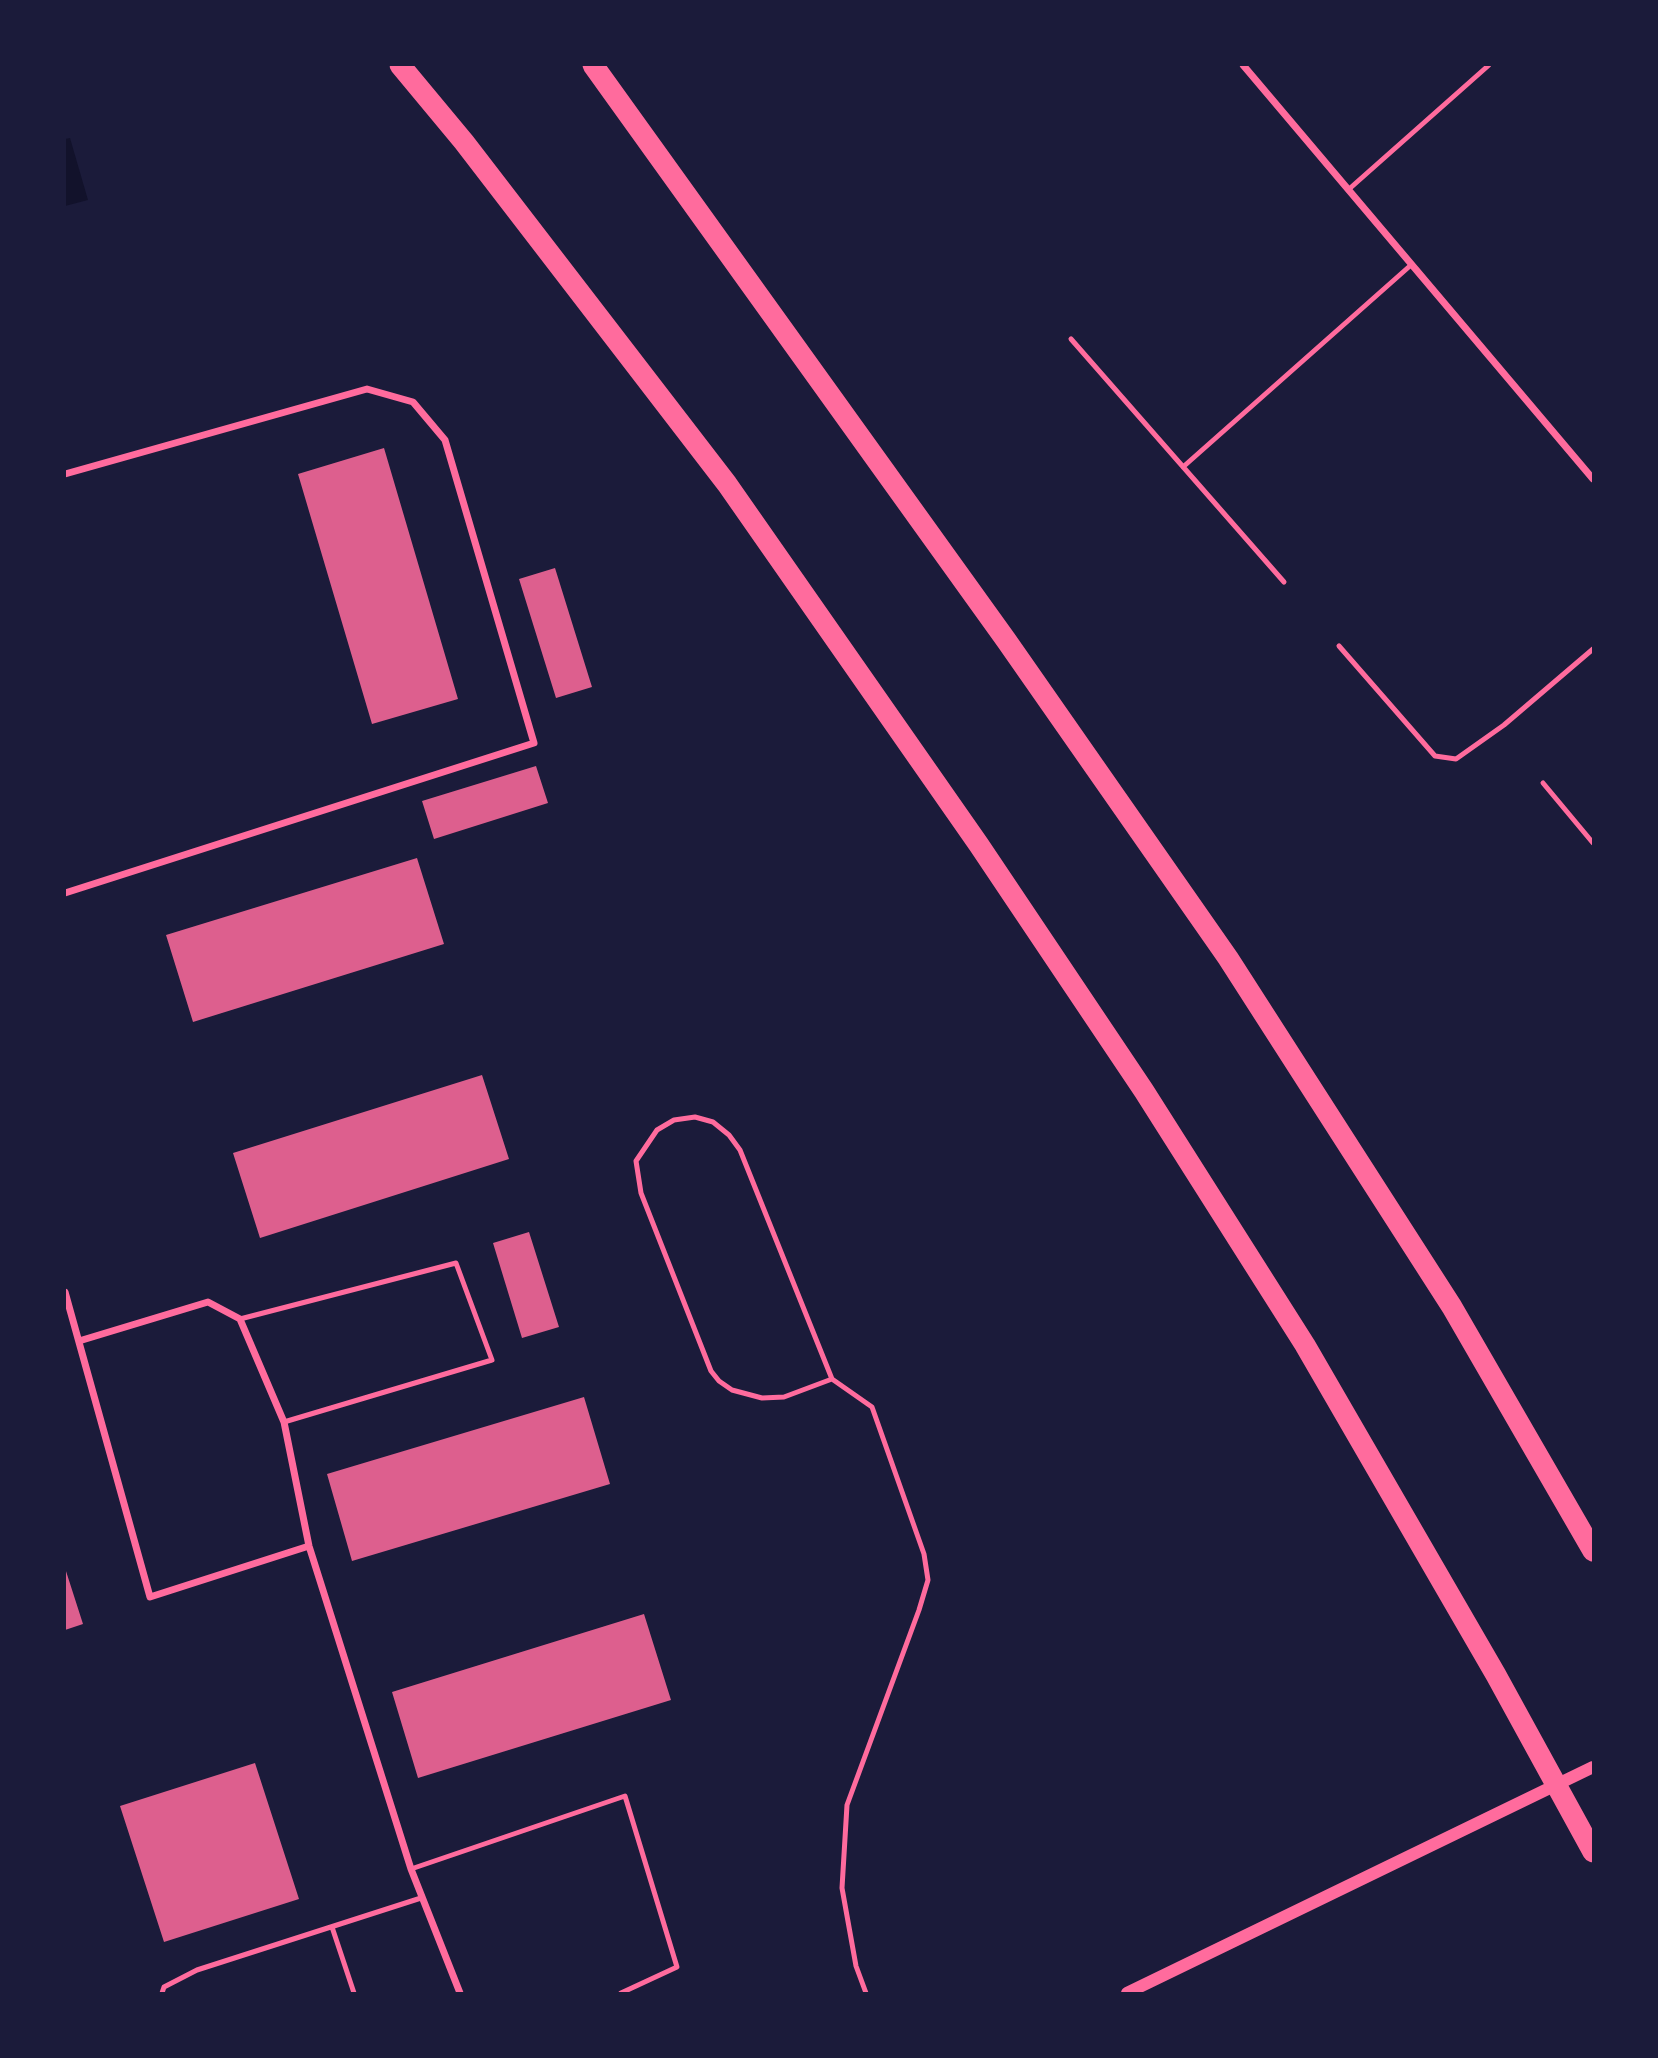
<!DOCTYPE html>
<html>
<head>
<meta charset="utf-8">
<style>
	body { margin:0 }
	#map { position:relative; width:1658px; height:2058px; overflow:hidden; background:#1b1b3a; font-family:Helvetica,sans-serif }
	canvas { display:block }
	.frame { position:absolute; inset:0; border:66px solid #1b1b3a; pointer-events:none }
</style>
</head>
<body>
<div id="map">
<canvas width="1658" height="2058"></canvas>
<div class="frame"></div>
</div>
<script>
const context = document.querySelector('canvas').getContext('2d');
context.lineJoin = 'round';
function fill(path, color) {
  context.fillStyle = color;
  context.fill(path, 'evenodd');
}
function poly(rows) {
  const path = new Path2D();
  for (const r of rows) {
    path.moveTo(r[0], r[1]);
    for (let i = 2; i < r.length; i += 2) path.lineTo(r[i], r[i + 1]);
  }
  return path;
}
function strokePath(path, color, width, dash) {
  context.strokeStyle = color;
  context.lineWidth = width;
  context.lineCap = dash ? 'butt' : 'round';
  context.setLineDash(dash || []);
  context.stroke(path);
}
const water = poly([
	[70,138,88,200,65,206,65,139]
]);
const building = poly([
	[384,448,458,699,372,724,298,474],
	[555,568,592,687,556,698,519,579],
	[536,766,548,803,434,839,422,801],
	[417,858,444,944,193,1022,166,935],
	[482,1075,509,1159,260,1238,233,1153],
	[529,1232,559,1327,522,1338,493,1243],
	[584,1397,610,1484,352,1561,327,1474],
	[65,1568,83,1624,65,1630],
	[644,1614,671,1700,418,1778,392,1692],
	[255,1763,299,1899,164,1942,120,1806]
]);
const service = poly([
	[1348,190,1489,65],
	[1071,339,1284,582],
	[1183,467,1411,265],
	[1339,646,1435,756,1456,759,1504,725,1593,649],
	[1543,783,1593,843],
	[240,1319,456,1263,492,1360,284,1422],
	[832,1379,784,1397,762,1398,732,1390,719,1381,711,1371,641,1193,636,1161,657,1130,674,1120,695,1117,713,1122,729,1135,740,1150,832,1379,872,1407,924,1554,928,1580,919,1610,847,1805,842,1888,856,1966,866,1993],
	[411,1869,625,1796,677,1967,621,1993],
	[332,1927,354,1993],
	[162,1993,164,1987,197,1970,421,1898]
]);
const minor = poly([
	[1243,65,1593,479],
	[65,474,367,389,413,402,445,440,534,743,65,893],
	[65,1292,150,1597,309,1546],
	[79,1341,208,1302,240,1319,284,1422,309,1546,411,1869,460,1993]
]);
const tertiary = poly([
	[1127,1993,1593,1767]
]);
const motorway = poly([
	[400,65,464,142,727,484,979,845,1144,1091,1305,1345,1496,1675,1593,1852],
	[593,65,1006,640,1228,958,1452,1307,1593,1551]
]);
fill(water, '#12122b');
fill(building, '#dd5f8e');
strokePath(service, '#ff6b9d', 5);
strokePath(minor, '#ff6b9d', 7);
strokePath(tertiary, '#ff6b9d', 12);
strokePath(motorway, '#ff6b9d', 21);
</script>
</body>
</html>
